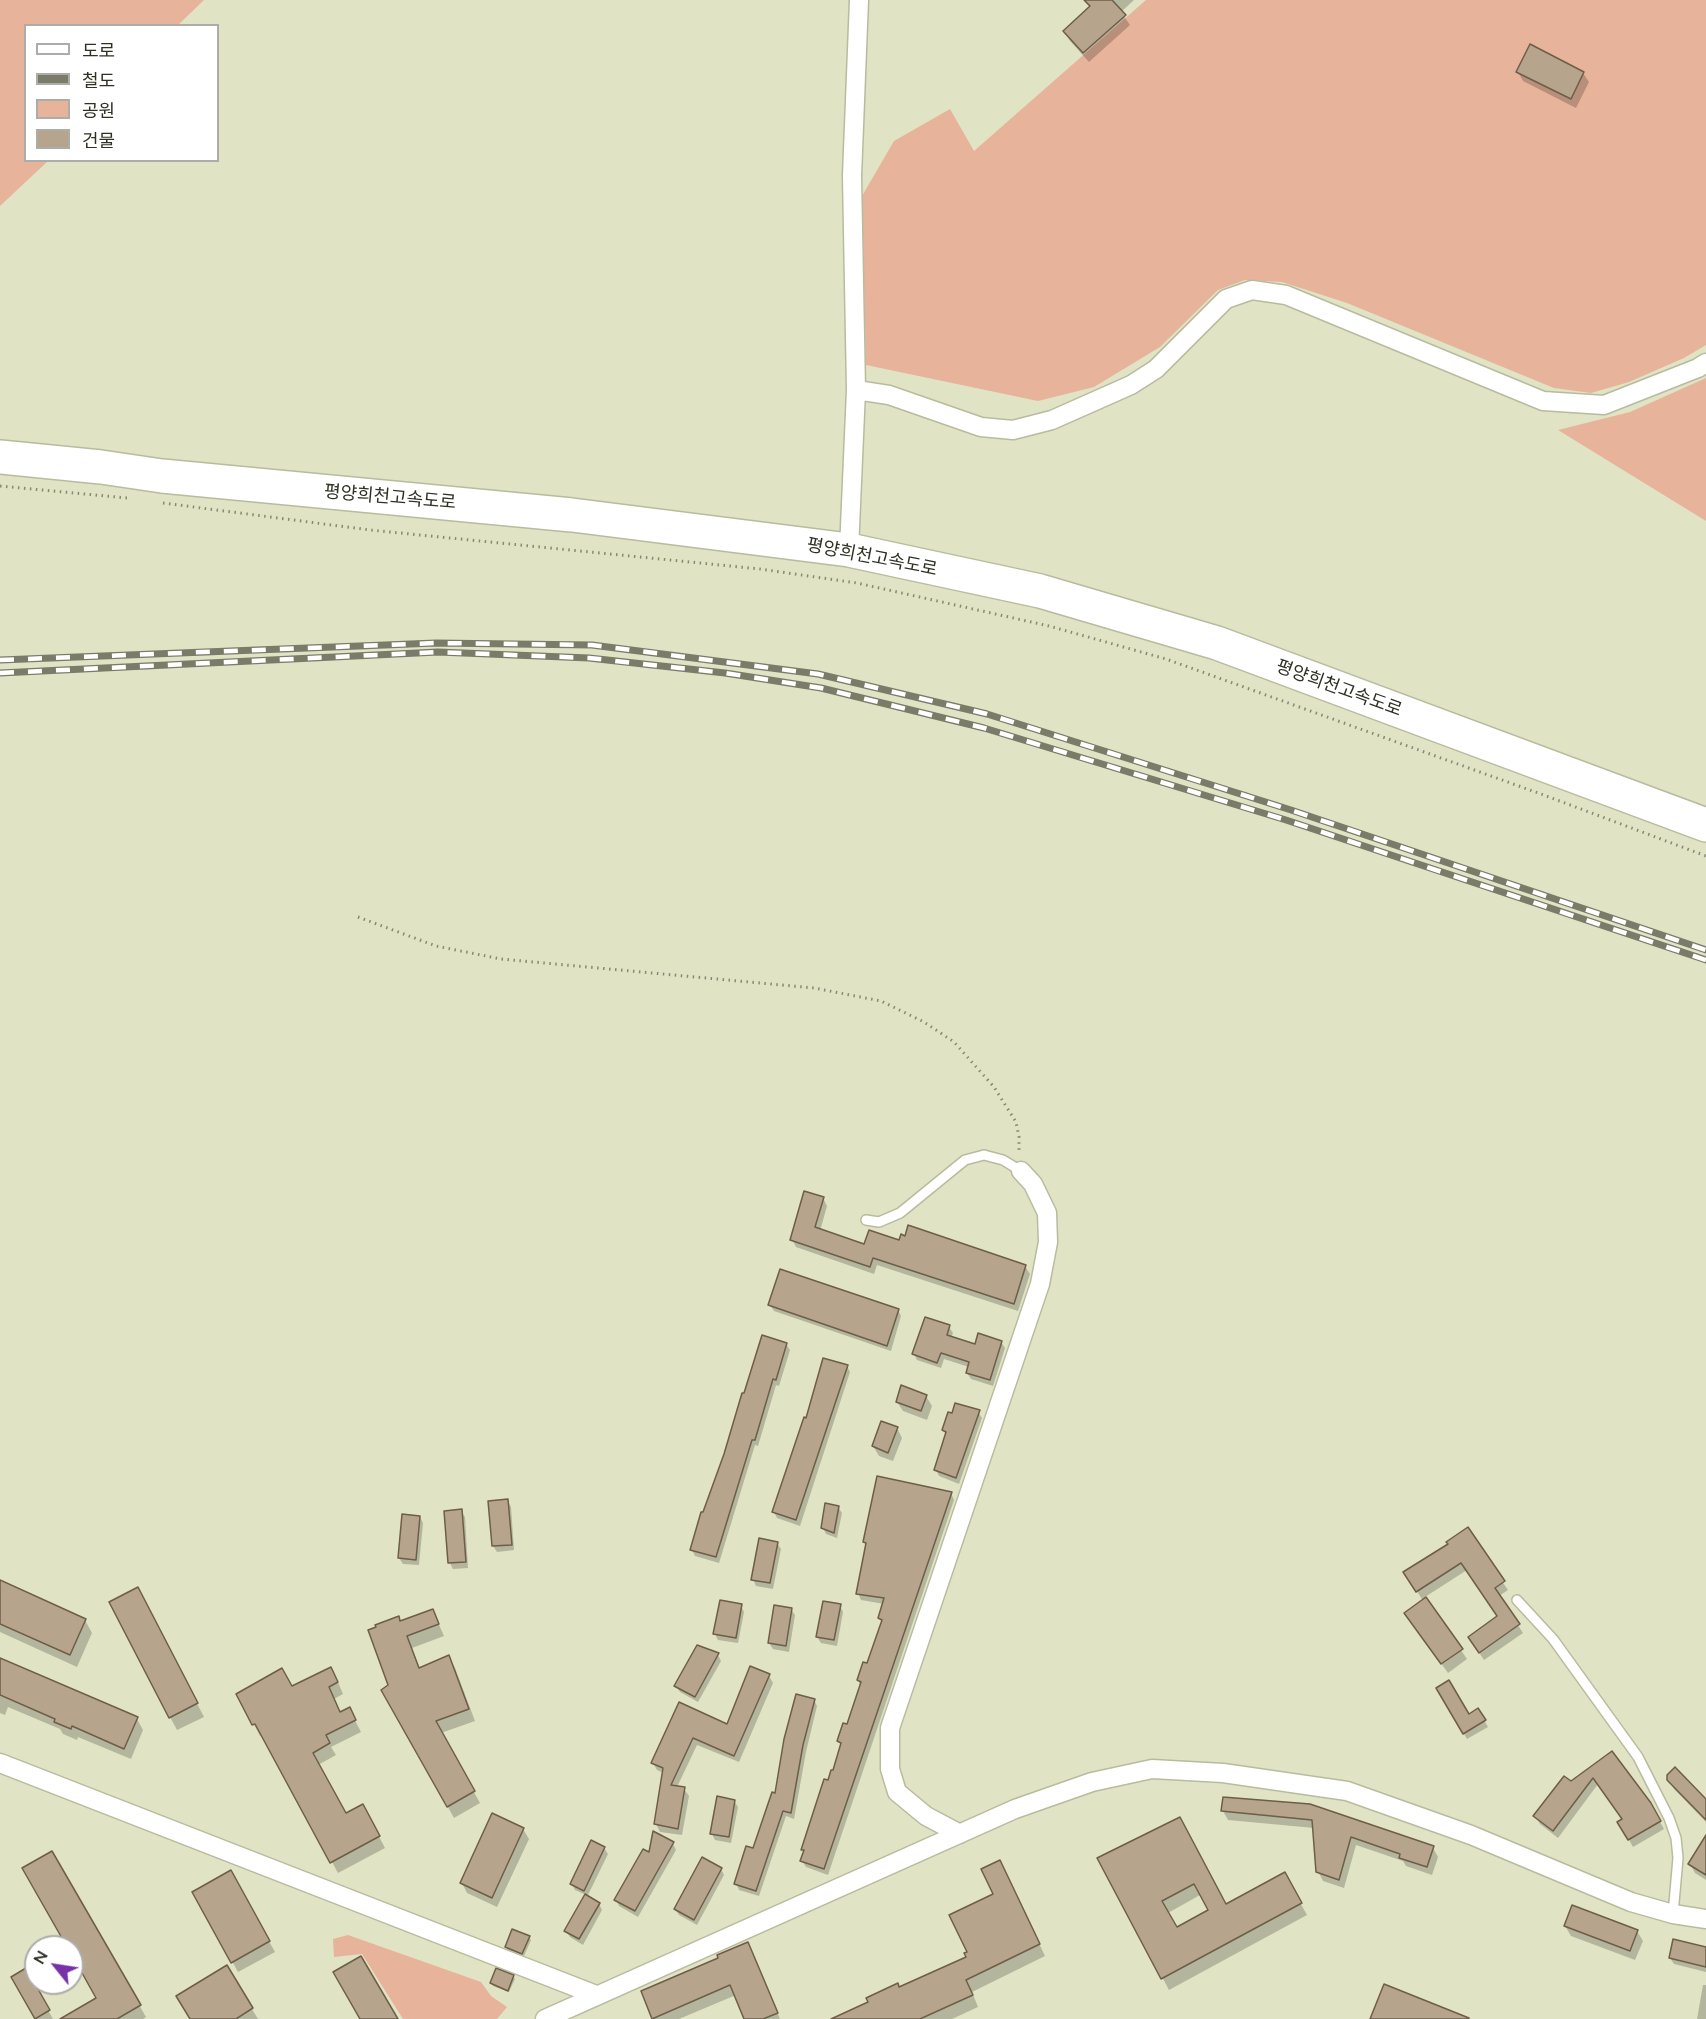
<!DOCTYPE html>
<html>
<head>
<meta charset="utf-8">
<style>
	body { margin:0 }
	#map { position:relative; width:1706px; height:2019px; overflow:hidden; background:#e1e3c5; font-family:Lato,"Noto Sans KR",sans-serif }
	canvas { display:block }
	.legend { position:absolute; left:24px; top:24px; width:195px; height:138px; box-sizing:border-box; background:#fff; border:2px solid #acada8; margin:0; padding:8px 10px; list-style:none; font-size:18px; color:#303125 }
	.legend li { display:flex; align-items:center; gap:12px; height:30px }
	.legend b { width:30px; border:2px solid #acada8 }
	.north { position:absolute; left:24px; top:1935px; width:60px; height:60px; box-sizing:border-box; background:#fff; border:2px solid #acada8; border-radius:50%; rotate:300deg; font-size:16px; font-weight:700; line-height:24px; text-align:center; color:#303125 }
	.north::after { content:''; display:block; margin:auto; width:21px; height:27px; background:#7632a6; clip-path:polygon(50% 0,100% 100%,50% 72%,0 100%) }
</style>
</head>
<body>
<div id="map">
<canvas width="1706" height="2019"></canvas>
<ul class="legend">
<li><b style="height:8px;background:#fff"></b>도로</li>
<li><b style="height:8px;background:#7a7b68"></b>철도</li>
<li><b style="height:16px;background:#e7b39a"></b>공원</li>
<li><b style="height:16px;background:#b6a58c"></b>건물</li>
</ul>
<div class="north">N</div>
</div>
<script>
const context = document.querySelector('canvas').getContext('2d');
context.lineJoin = 'round';
function fill(path, color) {
  context.fillStyle = color;
  context.fill(path, 'evenodd');
}
function poly(rows) {
  const path = new Path2D();
  for (const r of rows) {
    path.moveTo(r[0], r[1]);
    for (let i = 2; i < r.length; i += 2) path.lineTo(r[i], r[i + 1]);
  }
  return path;
}
function strokePath(path, color, width, dash) {
  context.strokeStyle = color;
  context.lineWidth = width;
  context.lineCap = dash ? 'butt' : 'round';
  context.setLineDash(dash || []);
  context.stroke(path);
}
function label(font, color, halo, rows, align = 'center') {
  context.font = font + ' Lato,"Noto Sans KR",sans-serif';
  context.lineWidth = 5;
  context.setLineDash([]);
  context.textBaseline = 'middle';
  context.strokeStyle = halo;
  context.fillStyle = color;
  for (const [text, x, y, turn = 0] of rows) {
    context.save();
    context.translate(x, y);
    context.rotate((+turn || 0) * Math.PI / 180);
    context.textAlign = isNaN(turn) ? turn : align;
    if (halo) context.strokeText(text, 0, 0);
    context.fillText(text, 0, 0);
    context.restore();
  }
}
const green = poly([
	[0,0,204,0,178,25,26,26,26,160,48,161,0,206],
	[1146,0,1706,0,1706,345,1684,358,1629,382,1591,393,1554,388,1347,303,1282,282,1245,280,1218,290,1160,347,1094,387,1038,401,866,365,862,196,894,141,950,109,974,151],
	[1706,378,1706,521,1558,430,1630,412],
	[348,1935,481,1982,491,1996,507,2007,497,2019,403,2019,362,1954,334,1957,333,1939]
]);
const shadow = poly([
	[1084,0,1134,0,1121,12,1130,25,1089,62,1070,41,1064,31,1090,8],
	[1518,72,1583,73,1589,82,1576,108,1523,81],
	[823,1198,827,1206,820,1231,865,1246,900,1242,1025,1266,1030,1274,1018,1311,877,1265,874,1274,796,1247,792,1239],
	[770,1305,898,1310,901,1316,891,1351,774,1311],
	[949,1327,953,1333,951,1338,976,1346,1001,1342,1005,1348,993,1386,971,1379,967,1373,969,1367,944,1359,941,1368,917,1360,914,1354],
	[786,1344,790,1350,779,1386,776,1385,758,1446,755,1445,719,1563,695,1556,692,1550,704,1514],
	[847,1366,850,1372,800,1526,777,1518,774,1512],
	[926,1396,932,1406,927,1420,903,1411,897,1402],
	[978,1412,982,1418,959,1484,939,1476,936,1470,947,1435,944,1430],
	[897,1428,902,1438,893,1461,879,1456,873,1446],
	[951,1493,954,1500,828,1875,806,1867,802,1861,805,1852,803,1850,834,1772,842,1746,839,1741,848,1726,861,1686,858,1680,868,1665,882,1623,880,1618,884,1604,861,1600,858,1593,867,1546,864,1542],
	[508,1501,511,1507,514,1550,497,1552,493,1546],
	[838,1507,842,1513,837,1538,826,1534,823,1528],
	[461,1511,465,1517,468,1568,453,1569,450,1563],
	[420,1517,423,1523,419,1565,403,1564,399,1558],
	[1467,1529,1508,1590,1499,1596,1523,1633,1484,1660,1474,1645,1499,1617,1467,1570,1425,1597,1467,1659,1448,1673,1412,1623,1423,1601,1410,1580],
	[777,1543,781,1549,773,1589,756,1586,753,1579],
	[0,1582,85,1620,92,1633,77,1667,0,1632],
	[145,1602,204,1717,177,1730,170,1717],
	[741,1606,744,1612,738,1643,718,1640,715,1634],
	[840,1606,843,1612,837,1646,821,1643,817,1637],
	[791,1609,795,1615,789,1652,773,1649,769,1643],
	[433,1611,444,1636,412,1648,420,1669,449,1657,455,1668,475,1721,441,1733,480,1803,454,1818,383,1690,390,1686,401,1622],
	[718,1655,721,1661,698,1702,680,1692,676,1686],
	[0,1660,137,1719,143,1730,131,1759,78,1737,77,1740,63,1734,60,1729,8,1707,5,1715,0,1713],
	[769,1676,773,1683,739,1762,697,1745,677,1787,684,1789,689,1796,682,1835,660,1832,656,1824,664,1773,657,1770,653,1763,680,1704,728,1726],
	[337,1680,343,1694,334,1699,341,1713,349,1709,361,1732,331,1747,336,1755,318,1765,345,1815,363,1806,385,1848,338,1873,263,1735,260,1736,238,1694],
	[1438,1689,1468,1716,1478,1710,1488,1727,1467,1739],
	[814,1700,817,1706,806,1752,794,1819,786,1816,759,1896,739,1890,736,1883,754,1850],
	[1612,1753,1650,1804,1664,1829,1633,1847,1619,1822,1624,1820,1598,1784,1558,1838,1540,1824,1535,1816,1571,1783],
	[1669,1780,1706,1801,1706,1822,1674,1789],
	[1224,1799,1433,1848,1438,1857,1432,1875,1406,1866,1403,1861,1356,1845,1344,1888,1323,1881,1318,1871,1314,1828,1228,1820,1223,1811],
	[734,1801,738,1807,731,1843,715,1840,712,1834],
	[523,1829,529,1839,497,1907,467,1893,462,1883],
	[1148,1834,1226,1906,1284,1874,1307,1915,1169,1990,1099,1859],
	[1200,1895,1210,1911,1176,1929,1168,1913],
	[1706,1838,1706,1880,1695,1873,1690,1864],
	[673,1844,676,1850,638,1917,619,1906,616,1900,651,1855],
	[604,1848,608,1854,587,1897,599,1904,602,1910,583,1945,570,1937,566,1931,586,1895,575,1890,572,1884],
	[52,1853,146,2017,143,2019,63,2019,98,1998,72,1952,72,1947,69,1947],
	[721,1869,724,1875,697,1925,679,1915,675,1909],
	[230,1872,275,1952,238,1972,194,1892],
	[1006,1874,1045,1956,972,1992,978,2007,952,2019,834,2019,968,1958,995,1895],
	[1565,1926,1637,1931,1643,1941,1635,1960,1571,1936],
	[529,1938,531,1940,524,1956,508,1950,506,1947],
	[1706,1948,1706,1972,1674,1964,1670,1958],
	[753,1953,780,2019,746,2019,736,1995,679,2019,654,2019,642,1992],
	[226,1967,258,2019,191,2019],
	[25,1970,53,2019,37,2019,13,1977],
	[513,1976,515,1979,509,1992,493,1986,492,1983],
	[1703,1985,1706,1985,1706,2019,1697,2019]
]);
const building = poly([
	[1084,0,1112,0,1126,15,1083,53,1063,31,1090,6,1084,0],
	[1530,44,1584,72,1571,99,1516,72,1530,44],
	[804,1191,824,1197,815,1227,864,1244,869,1230,899,1240,901,1234,905,1236,908,1225,1026,1265,1014,1304,873,1258,870,1267,790,1240,804,1191],
	[780,1269,899,1309,887,1346,768,1305,780,1269],
	[925,1317,950,1325,947,1335,975,1344,978,1333,1002,1341,990,1380,966,1373,969,1362,941,1353,937,1363,912,1354,925,1317],
	[762,1335,787,1343,776,1380,773,1379,755,1440,752,1440,716,1557,690,1550,701,1512,703,1512,724,1454,742,1393,744,1393,762,1335],
	[823,1358,848,1365,796,1520,772,1512,804,1417,806,1418,823,1358],
	[901,1385,927,1395,921,1411,896,1402,901,1385],
	[955,1403,980,1410,956,1478,934,1470,946,1432,942,1430,948,1412,952,1413,955,1403],
	[881,1421,898,1427,888,1453,872,1446,881,1421],
	[877,1476,952,1492,824,1869,800,1861,804,1850,801,1850,824,1779,828,1780,831,1770,833,1770,841,1743,837,1741,843,1723,847,1724,861,1682,857,1680,863,1662,867,1663,882,1620,878,1618,884,1598,856,1594,866,1543,863,1542,877,1476],
	[508,1499,512,1545,492,1546,488,1501,508,1499],
	[825,1503,839,1506,834,1533,821,1528,825,1503],
	[462,1509,466,1562,448,1563,444,1511,462,1509],
	[402,1514,420,1516,416,1560,398,1558,402,1514],
	[1468,1527,1505,1581,1495,1588,1520,1624,1479,1653,1468,1637,1497,1616,1461,1563,1416,1592,1403,1572,1448,1544,1446,1542,1468,1527],
	[759,1538,778,1542,770,1583,751,1580,759,1538],
	[0,1580,86,1619,70,1655,0,1624,0,1580],
	[138,1587,198,1703,169,1718,109,1602,138,1587],
	[1426,1597,1463,1649,1441,1664,1404,1613,1426,1597],
	[720,1600,742,1604,736,1638,713,1634,720,1600],
	[823,1601,841,1604,834,1640,816,1637,823,1601],
	[774,1605,792,1608,786,1646,768,1643,774,1605],
	[433,1609,439,1624,407,1636,419,1668,449,1655,469,1709,436,1721,475,1791,447,1807,381,1690,388,1685,368,1630,376,1627,375,1625,399,1616,400,1621,433,1609],
	[697,1645,719,1653,695,1697,674,1686,697,1645],
	[0,1658,138,1717,124,1749,72,1726,71,1729,54,1722,55,1719,0,1695,0,1658],
	[750,1666,770,1674,734,1756,693,1738,671,1785,685,1787,678,1829,654,1824,663,1768,651,1763,679,1702,727,1724,750,1666],
	[331,1667,338,1682,329,1687,340,1712,350,1707,356,1720,326,1735,330,1743,313,1753,346,1813,363,1804,380,1836,330,1863,255,1724,252,1725,236,1694,282,1668,292,1686,331,1667],
	[1449,1680,1469,1714,1478,1708,1486,1720,1463,1734,1436,1688,1449,1680],
	[796,1694,815,1699,803,1745,791,1813,783,1811,756,1891,734,1884,746,1846,753,1848,772,1792,775,1793,784,1739,796,1694],
	[1612,1751,1651,1803,1661,1821,1628,1840,1617,1822,1622,1819,1593,1778,1553,1831,1533,1816,1564,1776,1571,1781,1612,1751],
	[1675,1767,1706,1799,1706,1820,1667,1780,1667,1775,1675,1767],
	[717,1796,735,1800,729,1837,710,1834,717,1796],
	[1223,1797,1310,1804,1434,1846,1427,1867,1399,1858,1400,1854,1351,1837,1339,1880,1316,1872,1312,1820,1221,1811,1223,1797],
	[492,1813,524,1828,492,1898,460,1883,492,1813],
	[1180,1817,1226,1904,1285,1872,1302,1903,1161,1979,1097,1858,1180,1817],
	[1194,1884,1208,1910,1177,1927,1162,1901,1194,1884],
	[653,1831,674,1842,635,1911,614,1900,643,1849,649,1852,653,1831],
	[1706,1835,1706,1875,1688,1864,1706,1835],
	[591,1840,605,1847,584,1891,570,1884,591,1840],
	[52,1851,141,2005,117,2019,60,2019,96,1998,72,1955,72,1947,67,1947,22,1868,52,1851],
	[702,1857,722,1868,694,1920,674,1909,702,1857],
	[1000,1860,1040,1944,966,1980,973,1995,920,2019,831,2019,868,2002,866,1998,898,1983,899,1987,966,1957,964,1953,967,1952,949,1915,993,1894,981,1869,1000,1860],
	[231,1870,270,1941,231,1963,192,1892,231,1870],
	[585,1894,600,1903,579,1939,564,1931,585,1894],
	[1572,1905,1638,1930,1630,1951,1564,1926,1572,1905],
	[512,1929,530,1936,522,1954,505,1947,512,1929],
	[1673,1939,1706,1947,1706,1967,1669,1958,1673,1939],
	[748,1942,778,2013,763,2019,744,2019,730,1985,652,2019,641,1991,718,1958,717,1955,748,1942],
	[361,1956,398,2019,360,2019,333,1972,361,1956],
	[227,1965,253,2008,236,2019,190,2019,176,1996,227,1965],
	[26,1968,50,2010,35,2019,11,1977,26,1968],
	[496,1968,514,1975,508,1991,490,1983,496,1968],
	[1384,1984,1469,2018,1469,2019,1370,2019,1384,1984]
]);
const path = poly([
	[0,486,127,498],
	[163,503,370,530,760,569,857,583,1049,626,1166,659,1541,794,1706,856],
	[358,917,436,946,501,959,814,988,881,1001,924,1022,954,1042,994,1087,1016,1122,1019,1137,1019,1154]
]);
const lane = poly([
	[866,1220,879,1222,900,1213,965,1160,984,1155,1003,1160,1021,1171],
	[1517,1600,1553,1639,1638,1757,1669,1818,1676,1838,1678,1858,1673,1914]
]);
const street = poly([
	[856,390,889,395,981,427,1013,430,1052,420,1131,385,1156,369,1226,299,1252,290,1286,295,1543,401,1604,405,1698,368,1706,363],
	[849,550,856,390,852,176,859,0],
	[0,1763,596,1995],
	[960,1834,926,1816,897,1792,890,1769,890,1728,1040,1284,1048,1242,1047,1213,1033,1184,1021,1171],
	[545,2019,1015,1809,1092,1782,1152,1769,1223,1773,1347,1791,1471,1835,1631,1902,1673,1914,1706,1919]
]);
const highway = poly([
	[0,457,101,467,162,476,572,515,849,550,1040,591,1217,643,1706,825]
]);
const rail = poly([
	[0,660,436,643,592,645,818,674,987,714,1291,810,1706,950],
	[0,673,438,652,589,658,725,673,821,688,984,728,1286,820,1706,960]
]);
const streetNames = [
	["평양희천고속도로",390,497,5],
	["평양희천고속도로",872,557,11],
	["평양희천고속도로",1339,688,20]
];
fill(green, '#e7b39a');
fill(shadow, '#0003');
fill(building, '#b6a58c');
strokePath(building, '#6d5e47', 1.5);
strokePath(lane, '#b9bb9e', 12);
strokePath(street, '#b9bb9e', 21);
strokePath(highway, '#b9bb9e', 36);
strokePath(path, '#888974', 3, [1.5, 4.5]);
strokePath(lane, '#fff', 9);
strokePath(street, '#fff', 18);
strokePath(highway, '#fff', 33);
strokePath(rail, '#7a7b68', 7);
strokePath(rail, '#fff', 4.5, [14]);
label('18px', '#303125', '#fff', streetNames);
</script>
</body>
</html>
